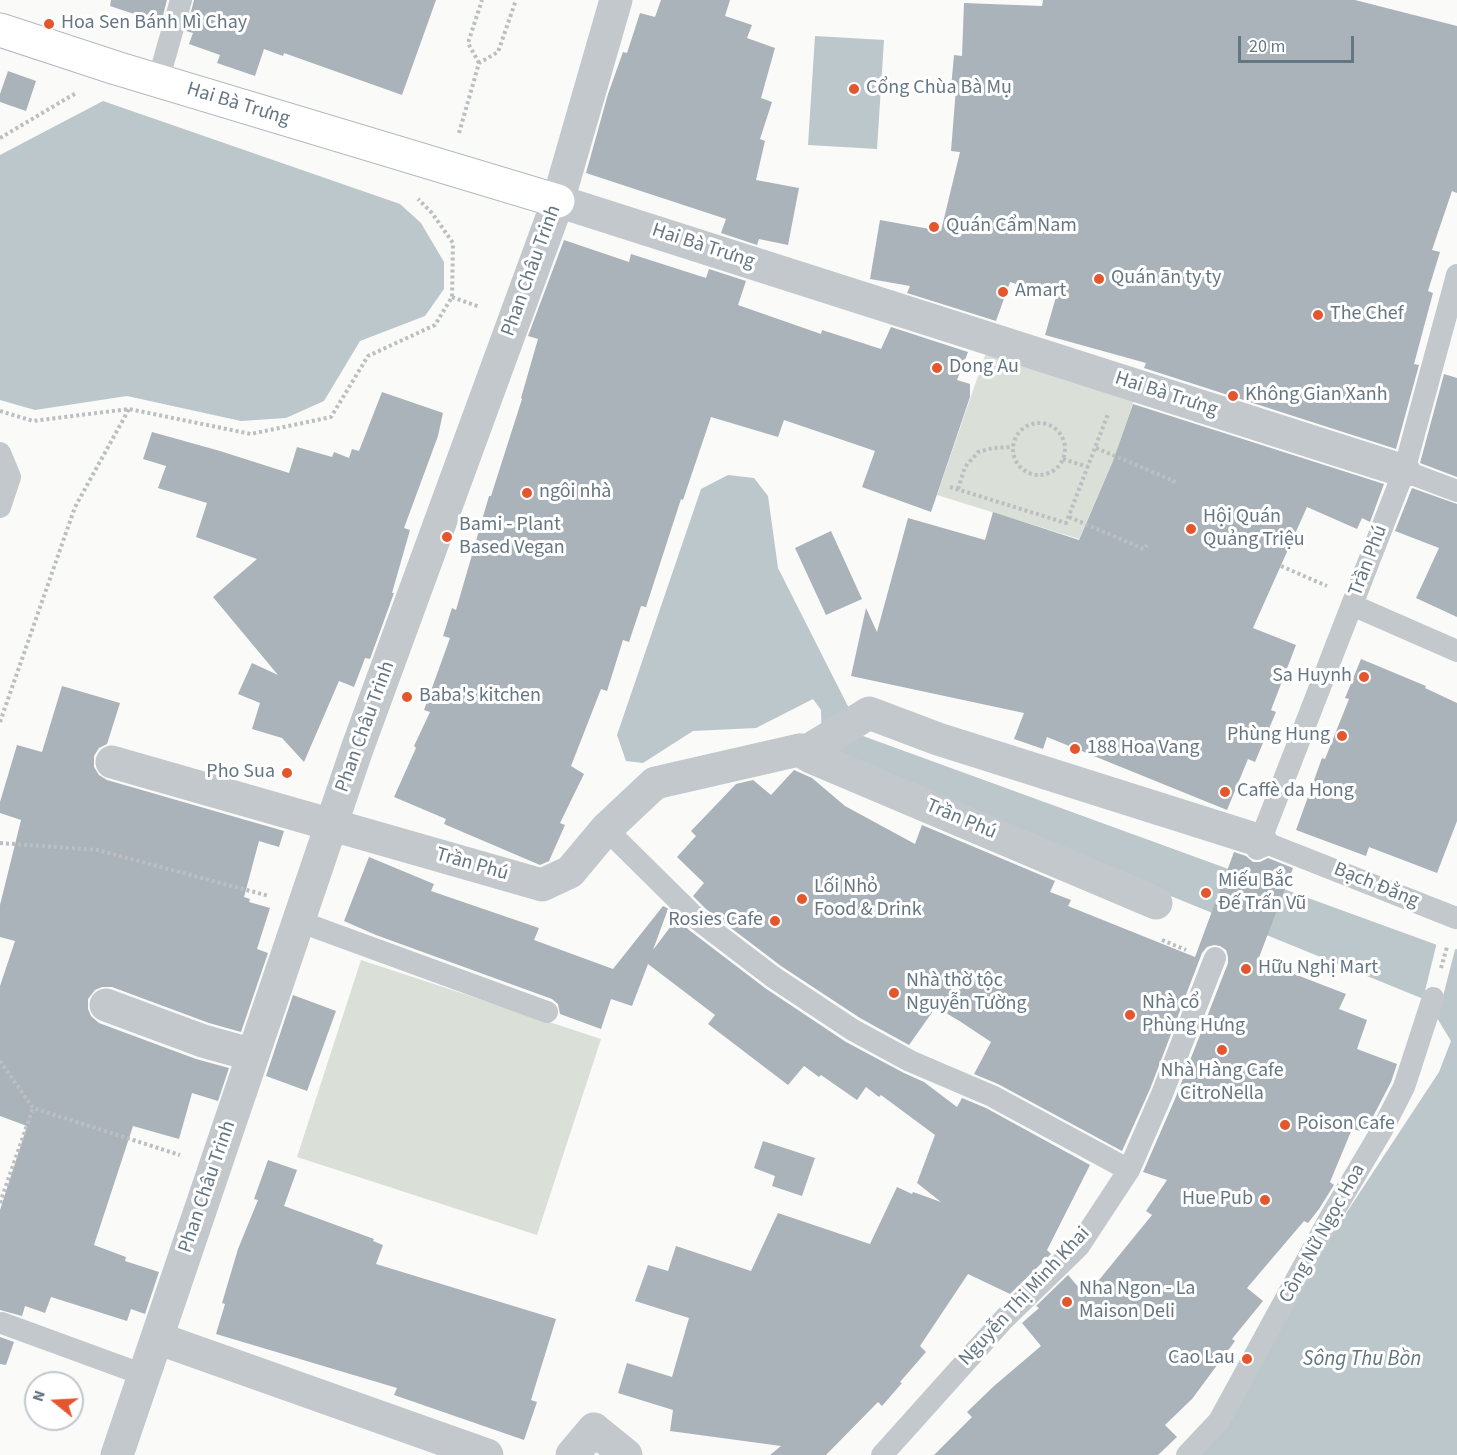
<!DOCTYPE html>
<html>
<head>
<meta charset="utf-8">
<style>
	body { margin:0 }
	#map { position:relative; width:1457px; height:1455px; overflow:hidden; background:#fafaf8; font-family:"Source Sans 3",sans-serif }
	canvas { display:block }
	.north { position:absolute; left:24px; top:1371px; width:60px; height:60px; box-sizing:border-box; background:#fff; border:2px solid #c1c8cd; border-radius:50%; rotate:288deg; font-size:16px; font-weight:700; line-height:24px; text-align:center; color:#657683 }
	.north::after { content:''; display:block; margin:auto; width:21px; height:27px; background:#e4572e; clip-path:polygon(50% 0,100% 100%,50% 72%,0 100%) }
	.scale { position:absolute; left:1238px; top:36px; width:116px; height:27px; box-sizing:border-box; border:3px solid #657683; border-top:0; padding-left:8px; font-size:18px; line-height:21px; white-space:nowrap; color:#657683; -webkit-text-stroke:4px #fff; paint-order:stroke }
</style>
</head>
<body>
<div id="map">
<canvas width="1457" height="1455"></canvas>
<div class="north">N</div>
<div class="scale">20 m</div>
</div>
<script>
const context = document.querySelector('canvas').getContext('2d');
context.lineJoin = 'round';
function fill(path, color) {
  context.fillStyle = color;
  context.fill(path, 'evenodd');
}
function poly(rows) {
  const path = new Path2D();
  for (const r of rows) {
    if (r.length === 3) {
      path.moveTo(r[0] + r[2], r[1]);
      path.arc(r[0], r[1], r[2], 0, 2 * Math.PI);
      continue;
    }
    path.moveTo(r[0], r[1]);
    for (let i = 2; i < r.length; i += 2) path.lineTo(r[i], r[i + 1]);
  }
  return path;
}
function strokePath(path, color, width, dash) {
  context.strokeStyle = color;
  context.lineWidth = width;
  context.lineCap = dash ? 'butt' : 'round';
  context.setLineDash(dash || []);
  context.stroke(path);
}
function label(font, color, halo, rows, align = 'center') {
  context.font = font + ' "Source Sans 3",sans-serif';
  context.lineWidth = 6;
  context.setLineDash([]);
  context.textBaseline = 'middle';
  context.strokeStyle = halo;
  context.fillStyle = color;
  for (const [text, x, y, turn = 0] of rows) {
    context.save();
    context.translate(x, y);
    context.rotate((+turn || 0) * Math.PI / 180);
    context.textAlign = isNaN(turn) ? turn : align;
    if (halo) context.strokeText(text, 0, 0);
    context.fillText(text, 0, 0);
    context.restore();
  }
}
const green = poly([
	[987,350,1135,397,1114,459,1079,539,937,495],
	[361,960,601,1039,537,1235,297,1157]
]);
const water = poly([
	[815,36,884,40,877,149,808,145],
	[103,101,400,204,421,223,444,262,444,289,425,316,360,341,324,401,286,418,241,421,127,396,35,410,0,400,0,155],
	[728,475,754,478,768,496,778,568,863,736,1451,950,1457,949,1457,1455,1187,1455,1439,1072,1451,1041,1426,1000,822,754,821,710,813,699,756,728,693,731,643,763,626,761,617,735,701,489]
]);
const pier = poly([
	[1437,942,1452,947,1456,946,1442,1000,1424,995]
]);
const building = poly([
	[111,0,167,0,161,23,110,6],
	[194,0,436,0,402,95,284,53,283,56,264,49,255,76,217,63,220,55,189,44,193,33,186,31],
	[661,0,730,0,725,16,752,25,747,38,775,48,761,98,772,102,760,139,765,141,756,180,799,188,788,245,759,239,757,245,721,233,726,219,586,173,608,94,623,52,627,53,640,13,655,17],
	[1043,0,1355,0,1457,26,1457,193,1452,191,1432,250,1440,252,1428,291,1433,293,1414,364,1419,365,1396,449,1144,368,1146,363,1045,335,1056,297,1010,282,996,321,907,293,910,286,870,279,880,220,941,231,960,152,951,151,956,88,951,88,954,55,962,56,964,3,1042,6],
	[8,71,36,81,26,111,0,102,0,94],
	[564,240,629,262,631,254,706,278,709,269,746,281,738,305,821,334,822,330,881,349,891,327,968,352,957,380,970,384,970,397,931,512,862,487,875,451,784,420,778,437,711,417,683,500,681,499,646,607,641,606,629,642,623,640,607,691,601,689,571,766,584,774,560,823,565,825,549,861,540,865,444,824,446,819,394,797,416,748,414,746,430,712,424,710,450,638,443,636,452,608,456,610,489,496,491,496,522,399,521,398,538,339,528,336],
	[1444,374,1457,378,1457,477,1420,463],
	[382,392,443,413,438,436,404,528,410,530,392,593,394,593,370,659,365,658,354,687,339,681,304,762,282,738,252,729,260,703,238,694,252,663,278,675,213,597,257,559,196,537,207,503,158,488,166,466,143,459,152,432,220,451,289,473,297,447,332,457,334,452,349,458,352,449,359,451],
	[1133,404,1384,484,1370,522,1362,518,1357,529,1307,507,1253,628,1296,645,1271,710,1276,712,1255,762,1248,759,1227,810,1047,737,1043,749,1014,739,1024,713,851,676,866,608,877,632,908,518,985,540,993,512,1079,540,1113,461],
	[1412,488,1457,504,1457,617,1416,598,1439,548,1395,531],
	[831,531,862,599,826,615,795,548],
	[1361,659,1426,686,1425,688,1457,703,1457,821,1437,873,1369,847,1366,856,1296,830,1322,758,1325,759,1349,699,1345,698],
	[62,686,120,703,107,744,99,748,94,756,94,767,99,775,107,780,284,831,279,847,259,841,244,897,250,899,249,902,270,908,257,949,268,953,241,1032,209,1023,112,987,102,987,95,990,88,999,88,1009,91,1016,99,1023,196,1059,229,1068,218,1101,192,1093,179,1139,133,1126,94,1245,126,1257,125,1261,159,1272,145,1314,131,1309,127,1321,51,1297,45,1313,25,1306,22,1316,0,1310,0,1210,27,1126,0,1116,0,986,15,941,0,937,0,905,21,820,0,813,0,802,17,745,42,752],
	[794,770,812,778,845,806,915,844,922,825,1055,881,1050,892,1071,900,1068,906,1195,957,1234,852,1246,856,1253,862,1260,862,1268,858,1293,868,1258,960,1346,994,1339,1009,1367,1020,1357,1049,1397,1064,1391,1082,1365,1132,1352,1129,1330,1182,1334,1185,1319,1209,1308,1223,1304,1221,1247,1288,1263,1301,1232,1339,1235,1341,1192,1399,1165,1425,1177,1437,1158,1455,934,1455,972,1417,967,1412,994,1386,1041,1346,1022,1323,1039,1308,1036,1306,1068,1275,1086,1296,1152,1215,1146,1211,1167,1180,1143,1172,1175,1099,1228,963,1228,957,1226,950,1220,946,1214,945,1207,947,1202,953,1150,1089,1122,1151,998,1084,974,1074,991,1042,961,1022,936,1007,909,1045,860,1018,781,966,706,909,693,896,704,883,677,857,696,836,691,831,736,784,753,780,771,795],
	[369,857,434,884,431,891,539,928,534,940,613,969,663,906,667,908,668,909,653,950,677,918,689,930,765,988,846,1042,904,1073,924,1082,957,1107,962,1098,986,1108,1090,1165,1047,1250,1051,1254,1010,1294,968,1274,920,1346,926,1352,900,1382,902,1383,882,1406,878,1402,826,1455,770,1455,781,1446,670,1431,673,1410,618,1393,627,1363,672,1377,689,1318,635,1301,648,1265,668,1271,676,1246,751,1271,778,1213,870,1244,897,1187,912,1194,913,1192,941,1202,917,1183,935,1135,881,1095,879,1097,866,1087,857,1100,821,1075,819,1077,804,1066,788,1085,708,1024,715,1015,648,964,632,1006,611,999,601,1029,560,1014,558,1004,552,999,376,935,344,921],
	[293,995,336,1011,307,1091,266,1076],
	[763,1141,815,1158,802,1196,772,1186,775,1176,754,1168],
	[268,1160,297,1170,284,1206,374,1239,373,1241,383,1245,376,1264,556,1319,531,1400,537,1402,524,1440,394,1395,397,1388,216,1334,225,1304,222,1303,238,1249,258,1200,254,1199],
	[0,1337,14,1342,6,1365,0,1364]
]);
const path = poly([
	[479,63,468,43,482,0],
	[459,133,479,63,498,52,516,0],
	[0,138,76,93],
	[452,297,480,307],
	[0,411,33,421,129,409,251,434,331,417,368,356,435,325,452,297,453,243,432,213,418,199],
	[1039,449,26],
	[1096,448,1174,481,1172,485],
	[1063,459,1088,467],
	[950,487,1066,523,1108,414],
	[958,489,965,467,978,452,993,448,1012,447],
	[1069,517,1144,549,1147,545],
	[1281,566,1327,586],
	[0,722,75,507,129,409],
	[0,843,97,850,269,896],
	[1162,940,1186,950],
	[1441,968,1447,947],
	[0,1061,33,1108,180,1155],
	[0,1203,33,1108]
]);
const lane = poly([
	[158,81,181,0],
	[0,453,10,477,0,507],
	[1404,471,1457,491],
	[1352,605,1457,651],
	[606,829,697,919,773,977,853,1030,910,1061,992,1096,1129,1170],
	[1261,841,1456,918,1457,917],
	[1257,849,1404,471,1457,275],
	[298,921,547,1012],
	[2,1323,144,1375],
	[882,1455,1005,1318,1079,1246,1129,1170,1162,1094,1215,958],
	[1187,1455,1219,1421,1331,1216,1382,1130,1404,1087,1433,998]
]);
const street = poly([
	[558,201,1404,471],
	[799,750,811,757,1156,903],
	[112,762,542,885,570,872,606,829,655,783,799,750,809,750,869,713,938,739,1261,841],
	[106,1005,203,1041,253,1055],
	[157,1338,487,1455],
	[117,1455,357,749,558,201,616,0],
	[572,1455,594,1429,626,1455]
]);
const secondary = poly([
	[0,30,116,68,558,201]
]);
const markers = [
	[49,24,6,"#e4572e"],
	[854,89,6,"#e4572e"],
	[934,227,6,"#e4572e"],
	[1099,279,6,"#e4572e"],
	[1003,292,6,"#e4572e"],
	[1318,315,6,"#e4572e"],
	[937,368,6,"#e4572e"],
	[1233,396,6,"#e4572e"],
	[527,493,6,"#e4572e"],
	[1191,529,6,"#e4572e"],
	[447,537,6,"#e4572e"],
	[1364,677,6,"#e4572e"],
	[407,697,6,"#e4572e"],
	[1342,736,6,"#e4572e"],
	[1075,749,6,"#e4572e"],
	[287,773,6,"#e4572e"],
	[1225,792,6,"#e4572e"],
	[1206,893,6,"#e4572e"],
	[802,899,6,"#e4572e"],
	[775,921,6,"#e4572e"],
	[1246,969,6,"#e4572e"],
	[894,993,6,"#e4572e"],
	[1130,1015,6,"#e4572e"],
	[1222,1050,6,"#e4572e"],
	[1285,1125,6,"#e4572e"],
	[1265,1200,6,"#e4572e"],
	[1067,1302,6,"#e4572e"],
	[1247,1359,6,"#e4572e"]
];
const poiNames = [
	["Hoa Sen Bánh Mì Chay",61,24],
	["Cổng Chùa Bà Mụ",866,89],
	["Quán Cẩm Nam",946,227],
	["Quán ān ty ty",1111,279],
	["Amart",1015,292],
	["The Chef",1330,315],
	["Dong Au",949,368],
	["Không Gian Xanh",1245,396],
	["ngôi nhà",539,493],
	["Hội Quán",1203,518],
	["Quảng Triệu",1203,541],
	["Bami - Plant",459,526],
	["Based Vegan",459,549],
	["Sa Huynh",1352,677,"right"],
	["Baba's kitchen",419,697],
	["Phùng Hung",1330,736,"right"],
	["188 Hoa Vang",1087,749],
	["Pho Sua",275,773,"right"],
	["Caffè da Hong",1237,792],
	["Miếu Bắc",1218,882],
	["Đế Trấn Vũ",1218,905],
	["Lối Nhỏ",814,888],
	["Food & Drink",814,911],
	["Rosies Cafe",763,921,"right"],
	["Hữu Nghị Mart",1258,969],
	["Nhà thờ tộc",906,982],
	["Nguyễn Tường",906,1005],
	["Nhà cổ",1142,1004],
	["Phùng Hưng",1142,1027],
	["Nhà Hàng Cafe",1222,1072,"center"],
	["CitroNella",1222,1095,"center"],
	["Poison Cafe",1297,1125],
	["Hue Pub",1253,1200,"right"],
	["Nha Ngon - La",1079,1290],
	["Maison Deli",1079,1313],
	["Cao Lau",1235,1359,"right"]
];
const streetNames = [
	["Hai Bà Trưng",238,105,17],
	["Hai Bà Trưng",703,247,18],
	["Phan Châu Trinh",532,271,-70],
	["Hai Bà Trưng",1166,395,18],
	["Trần Phú",1369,561,-69],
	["Phan Châu Trinh",366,727,-70],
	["Trần Phú",961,820,23],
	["Trần Phú",472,865,16],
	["Bạch Đằng",1376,886,22],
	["Phan Châu Trinh",208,1187,-71],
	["Công Nữ Ngọc Hoa",1323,1234,-61],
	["Nguyễn Thị Minh Khai",1025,1297,-47]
];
const waterNames = [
	["Sông Thu Bồn",1362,1360]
];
fill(green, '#dadfd7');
fill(water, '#bbc7cb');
fill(pier, '#fafaf8');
fill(building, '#aab3b9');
strokePath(secondary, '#b3babf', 35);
strokePath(path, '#bbbfc2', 4, [3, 3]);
strokePath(lane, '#c3c8cc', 22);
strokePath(street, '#c3c8cc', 33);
strokePath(secondary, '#fff', 33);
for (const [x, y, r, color] of markers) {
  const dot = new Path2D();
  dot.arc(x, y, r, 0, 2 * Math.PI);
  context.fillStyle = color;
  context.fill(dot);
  strokePath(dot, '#fff', 2);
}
label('20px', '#657683', '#fff', poiNames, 'left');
label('20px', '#657683', '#fff', streetNames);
label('italic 21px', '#60757c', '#fff', waterNames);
</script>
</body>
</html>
